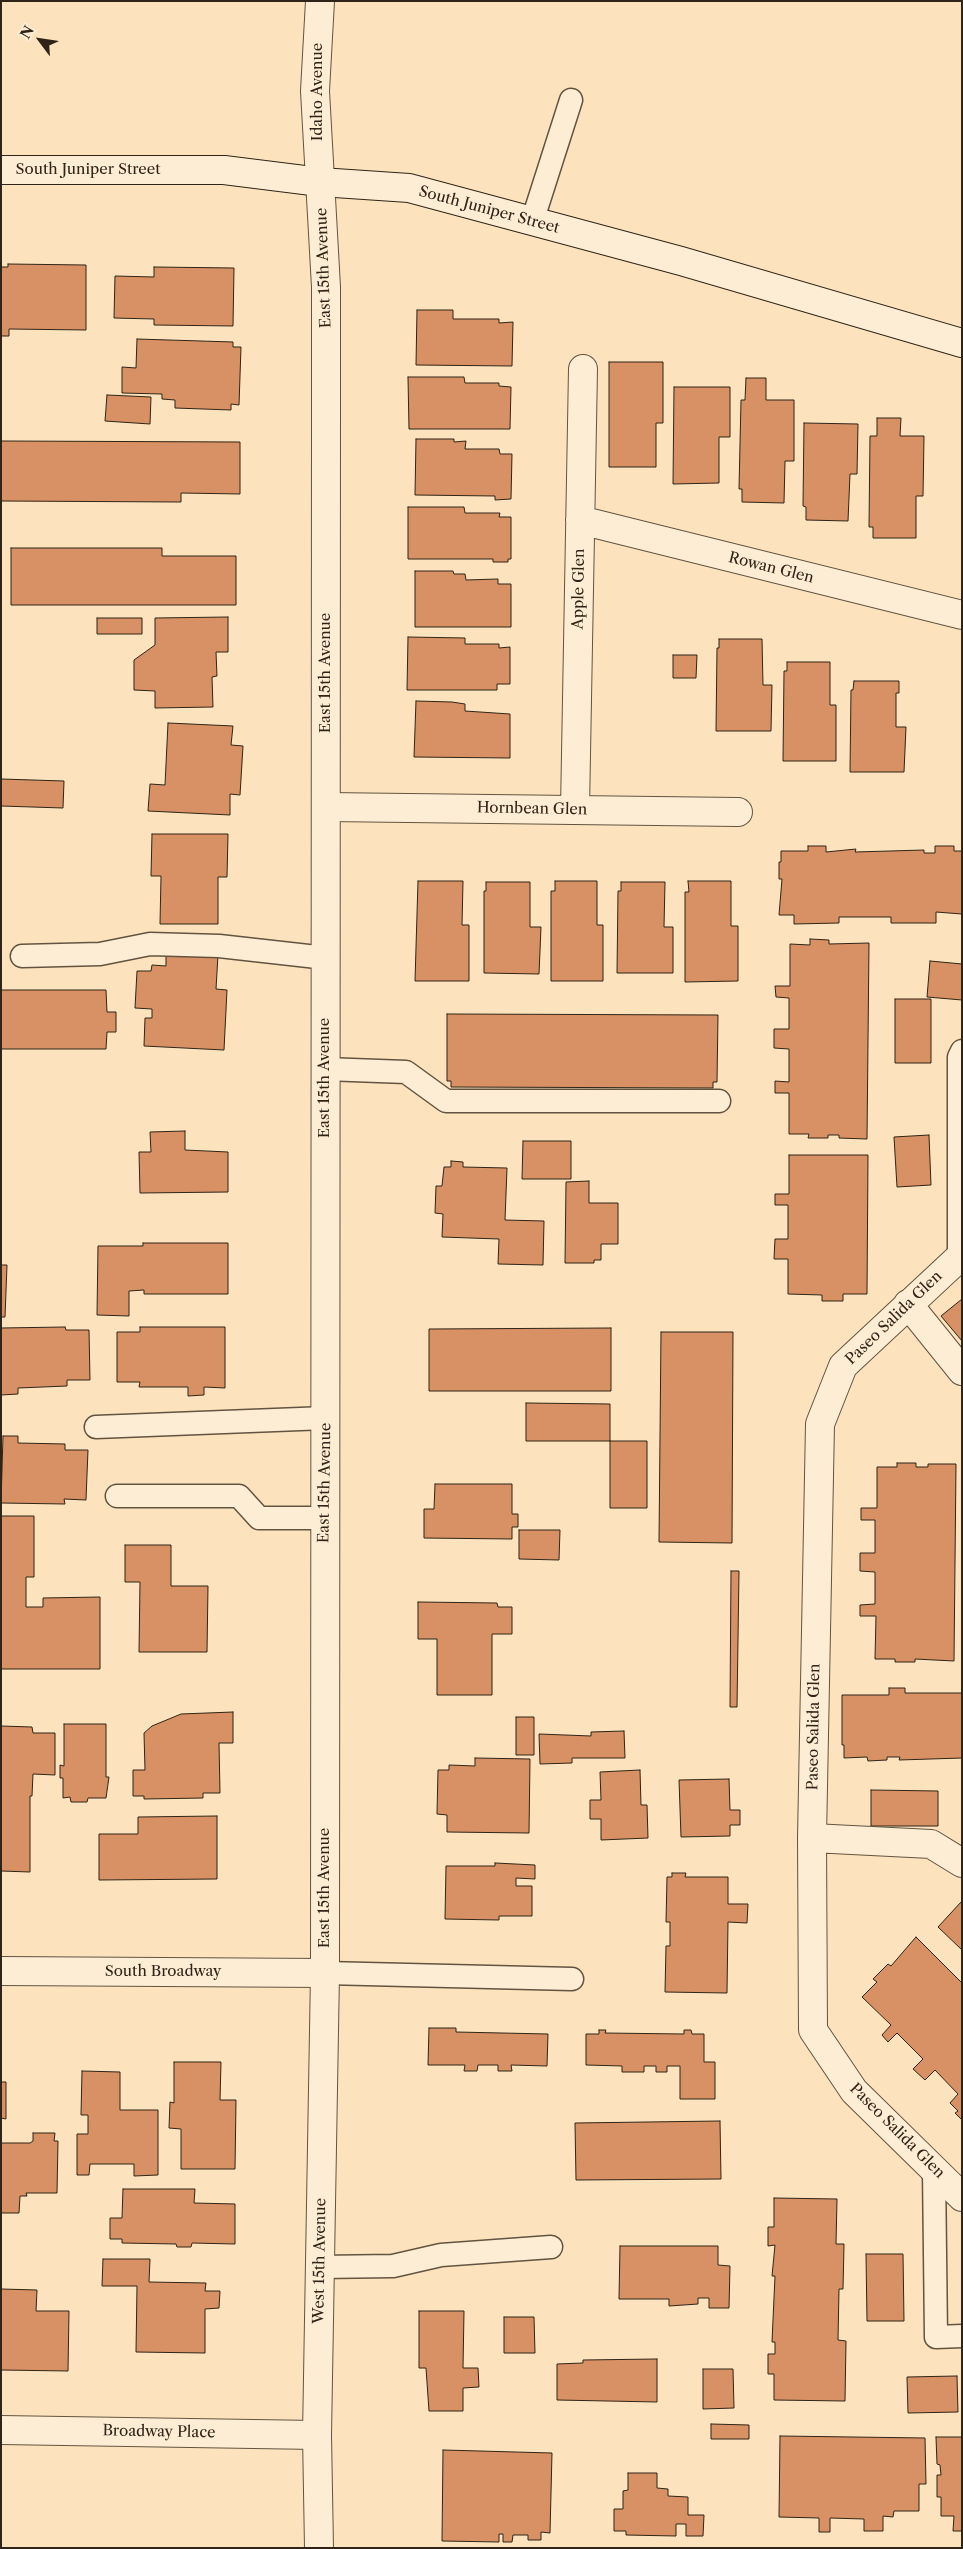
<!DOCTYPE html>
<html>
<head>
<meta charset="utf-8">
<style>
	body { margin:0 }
	#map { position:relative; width:963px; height:2549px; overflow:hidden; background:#fce3bd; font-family:"Libre Caslon Text",serif }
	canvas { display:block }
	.frame { position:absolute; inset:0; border:2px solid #2f2417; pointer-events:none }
	.north { position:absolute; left:15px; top:15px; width:50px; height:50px; -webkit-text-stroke:4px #fdedd4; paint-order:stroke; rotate:301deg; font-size:14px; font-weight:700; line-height:20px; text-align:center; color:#2f2417 }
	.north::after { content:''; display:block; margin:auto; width:18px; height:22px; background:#2f2417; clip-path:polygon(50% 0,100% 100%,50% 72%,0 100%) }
</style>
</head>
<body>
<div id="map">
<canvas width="963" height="2549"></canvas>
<div class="frame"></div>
<div class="north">N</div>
</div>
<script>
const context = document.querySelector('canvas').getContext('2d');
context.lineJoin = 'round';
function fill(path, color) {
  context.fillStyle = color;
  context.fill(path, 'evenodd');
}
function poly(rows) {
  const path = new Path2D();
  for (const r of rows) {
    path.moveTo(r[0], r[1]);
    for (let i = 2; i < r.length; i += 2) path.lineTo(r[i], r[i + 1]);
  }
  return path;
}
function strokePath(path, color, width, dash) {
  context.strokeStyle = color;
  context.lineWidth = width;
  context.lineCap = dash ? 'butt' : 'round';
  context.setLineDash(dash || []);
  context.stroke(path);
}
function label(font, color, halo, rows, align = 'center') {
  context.font = font + ' "Libre Caslon Text",serif';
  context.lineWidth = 4;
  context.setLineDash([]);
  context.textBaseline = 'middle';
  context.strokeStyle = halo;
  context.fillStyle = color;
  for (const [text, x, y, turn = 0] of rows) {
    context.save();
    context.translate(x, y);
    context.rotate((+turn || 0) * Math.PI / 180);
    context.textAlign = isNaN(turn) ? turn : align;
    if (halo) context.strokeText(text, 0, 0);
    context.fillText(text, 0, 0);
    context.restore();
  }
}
const building = poly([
	[8,264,86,265,86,330,9,329,9,336,1,336,1,267,8,267,8,264],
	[154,267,234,268,233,326,154,325,154,319,114,318,115,276,154,277,154,267],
	[417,310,453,310,453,319,499,319,499,323,513,322,512,366,416,365,417,310],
	[137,339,233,342,233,347,241,347,239,405,231,404,231,410,175,408,175,400,162,399,162,394,122,393,122,367,136,368,137,339],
	[609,362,663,362,663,423,656,423,656,467,609,467,609,362],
	[408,377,464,377,465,383,499,383,499,386,511,387,510,429,409,429,408,377],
	[746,378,766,378,766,400,794,400,794,461,785,461,784,503,742,502,742,489,739,489,741,400,745,400,746,378],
	[674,387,730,387,730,437,719,437,719,483,673,484,674,387],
	[107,395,151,397,150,424,105,421,107,395],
	[877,418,901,418,900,436,924,436,923,496,916,496,916,538,873,538,873,527,869,527,870,436,877,436,877,418],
	[804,423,858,424,857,474,850,474,848,521,806,520,806,507,803,506,804,423],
	[416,439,454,439,454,442,466,441,465,449,499,449,500,454,512,454,511,499,495,500,495,496,415,495,416,439],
	[1,441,240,442,240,494,181,493,181,502,1,501,1,441],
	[408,507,464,507,465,513,500,513,499,517,511,517,511,559,508,559,508,562,493,562,493,559,408,559,408,507],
	[11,548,162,548,162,556,236,556,236,605,11,605,11,548],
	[415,571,453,571,454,574,465,574,466,580,498,579,498,584,511,584,511,627,415,627,415,571],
	[228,617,228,652,216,652,217,676,212,677,213,707,155,708,155,691,134,690,134,660,155,645,155,618,228,617],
	[97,618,142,618,142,634,97,634,97,618],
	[408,637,465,638,465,644,499,644,499,648,510,647,510,684,497,684,497,690,407,690,408,637],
	[719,639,762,639,763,685,772,685,771,731,716,731,717,648,719,648,719,639],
	[673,655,697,655,696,678,673,678,673,655],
	[787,662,830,662,830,705,836,705,836,761,783,761,784,671,787,671,787,662],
	[854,681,899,681,899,693,896,693,896,727,906,727,904,772,850,772,851,690,853,690,854,681],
	[416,701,452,702,465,704,465,711,510,714,510,758,414,757,416,701],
	[168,723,233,726,231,745,243,746,240,795,230,794,230,815,148,811,150,784,165,785,168,723],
	[1,779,64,781,63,808,1,806,1,779],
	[152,834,228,834,227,877,218,877,218,924,160,924,161,876,151,876,152,834],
	[808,846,826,846,826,852,856,849,855,852,924,850,924,853,935,853,935,846,954,846,954,851,962,851,962,914,936,912,936,923,891,923,891,917,839,917,839,923,794,924,794,915,779,915,782,879,779,879,779,862,781,862,781,851,808,851,808,846],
	[418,881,463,881,462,925,469,925,469,981,415,981,418,881],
	[555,881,597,881,597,925,603,925,603,981,551,981,551,891,555,891,555,881],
	[688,881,731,881,731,926,738,926,738,981,685,982,685,892,689,892,688,881],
	[486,882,530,882,530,927,541,927,539,974,484,973,484,891,486,891,486,882],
	[621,882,665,882,664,927,673,927,673,973,617,973,618,891,621,891,621,882],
	[810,939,829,940,829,944,869,943,867,1139,839,1138,839,1135,828,1135,828,1138,808,1138,809,1134,789,1134,789,1093,775,1093,775,1081,789,1082,789,1049,774,1048,774,1029,789,1029,789,998,776,997,775,986,790,986,790,944,810,945,810,939],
	[166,953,218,955,216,989,227,990,224,1050,144,1046,145,1018,152,1018,152,1009,135,1008,137,971,151,971,152,965,166,966,166,953],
	[930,961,962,964,962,1000,927,997,930,961],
	[1,990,106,990,107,1012,116,1012,116,1032,107,1032,106,1049,1,1049,1,990],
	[895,999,931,999,931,1063,895,1063,895,999],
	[447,1014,718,1015,717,1082,713,1082,713,1088,451,1087,451,1081,447,1081,447,1014],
	[185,1131,185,1150,228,1152,228,1192,140,1193,139,1152,151,1152,150,1132,185,1131],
	[929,1135,931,1185,897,1187,894,1137,929,1135],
	[523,1141,571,1141,571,1179,522,1179,523,1141],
	[789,1155,868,1155,867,1294,843,1294,843,1301,822,1301,822,1295,788,1294,788,1259,774,1259,775,1239,788,1239,788,1205,775,1205,775,1194,789,1194,789,1155],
	[451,1161,463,1162,463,1167,507,1168,505,1220,544,1221,543,1265,498,1264,499,1239,442,1237,443,1214,435,1213,436,1186,442,1186,444,1167,451,1167,451,1161],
	[589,1181,589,1203,618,1203,618,1244,601,1244,601,1260,594,1260,594,1263,565,1263,566,1182,589,1181],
	[143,1243,228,1243,228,1294,144,1294,144,1290,129,1291,129,1316,97,1315,98,1246,143,1246,143,1243],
	[1,1265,7,1265,5,1317,1,1317,1,1265],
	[962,1299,962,1341,941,1316,962,1299],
	[65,1327,66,1330,89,1330,90,1380,67,1380,67,1386,18,1388,18,1394,1,1395,1,1328,65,1327],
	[140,1327,225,1327,225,1388,204,1387,204,1395,188,1396,188,1387,139,1387,140,1382,117,1382,117,1332,140,1332,140,1327],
	[611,1328,611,1391,429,1391,429,1329,611,1328],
	[661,1332,733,1332,732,1543,659,1542,661,1332],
	[526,1403,610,1404,610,1441,526,1441,526,1403],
	[3,1436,18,1436,18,1443,65,1444,65,1450,88,1450,86,1500,64,1499,65,1504,1,1503,3,1436],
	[610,1441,647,1441,647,1508,610,1508,610,1441],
	[897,1463,916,1463,916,1467,928,1467,928,1464,956,1464,954,1661,915,1659,915,1662,895,1662,895,1659,875,1659,876,1616,860,1616,860,1605,875,1604,875,1572,860,1571,860,1553,875,1553,875,1520,861,1520,861,1508,877,1508,877,1467,897,1467,897,1463],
	[435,1484,512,1484,512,1514,518,1514,518,1527,512,1527,512,1539,424,1538,424,1509,434,1509,435,1484],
	[1,1516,34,1516,34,1577,26,1577,26,1607,43,1607,43,1598,100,1597,100,1669,1,1669,1,1516],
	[519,1530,560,1530,559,1560,519,1559,519,1530],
	[125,1545,171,1545,171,1586,208,1586,207,1652,139,1652,140,1582,125,1582,125,1545],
	[731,1571,739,1571,737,1707,730,1707,731,1571],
	[418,1602,497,1603,498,1607,512,1607,512,1634,492,1634,492,1695,437,1695,437,1639,418,1639,418,1602],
	[889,1688,905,1688,905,1693,962,1693,962,1758,899,1760,900,1757,887,1757,887,1760,868,1761,867,1757,844,1758,844,1745,842,1745,842,1695,889,1695,889,1688],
	[233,1712,233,1743,219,1743,220,1793,203,1793,203,1798,144,1799,144,1796,133,1796,133,1770,145,1770,144,1733,152,1726,181,1714,233,1712],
	[516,1717,534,1717,534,1755,516,1755,516,1717],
	[64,1724,106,1724,106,1777,109,1777,106,1798,88,1798,87,1802,71,1802,70,1797,63,1798,63,1778,60,1778,60,1765,64,1766,64,1724],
	[1,1726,32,1727,33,1733,55,1733,55,1775,33,1774,32,1796,30,1796,30,1872,1,1871,1,1726],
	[624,1731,625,1758,572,1758,572,1763,540,1764,539,1734,591,1736,591,1732,624,1731],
	[475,1758,530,1759,529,1833,447,1832,447,1815,437,1814,438,1770,449,1770,449,1765,475,1766,475,1758],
	[640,1770,641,1805,647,1805,648,1838,601,1840,601,1819,590,1819,590,1800,601,1800,600,1772,640,1770],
	[729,1779,730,1810,740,1810,740,1825,730,1825,730,1836,681,1837,679,1780,729,1779],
	[871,1790,938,1791,938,1826,871,1826,871,1790],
	[217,1816,217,1879,99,1880,99,1834,138,1834,138,1817,217,1816],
	[495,1863,535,1865,535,1879,516,1878,516,1886,532,1886,532,1916,499,1916,499,1920,445,1919,446,1866,495,1866,495,1863],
	[672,1873,686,1873,685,1877,728,1877,728,1904,748,1904,747,1923,728,1922,727,1993,665,1992,666,1946,670,1946,670,1922,666,1922,667,1877,672,1877,672,1873],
	[962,1901,962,1950,938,1927,962,1901],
	[916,1937,962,1983,962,2120,955,2113,958,2111,950,2103,958,2094,935,2070,925,2080,913,2069,923,2059,897,2033,888,2042,882,2035,891,2025,862,1997,877,1982,873,1979,888,1964,891,1966,916,1937],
	[429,2028,456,2028,456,2032,548,2034,547,2066,511,2065,512,2071,498,2071,498,2065,478,2065,477,2071,464,2071,465,2065,428,2065,429,2028],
	[599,2030,606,2030,605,2033,684,2034,684,2030,691,2030,692,2034,704,2034,704,2062,715,2062,715,2099,680,2099,680,2066,667,2066,667,2072,656,2072,656,2066,644,2066,644,2072,622,2072,622,2066,586,2065,586,2034,599,2034,599,2030],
	[174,2062,221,2062,220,2100,236,2100,235,2169,181,2169,181,2129,169,2128,170,2102,174,2103,174,2062],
	[82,2071,120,2072,120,2110,158,2110,158,2175,134,2176,134,2164,90,2164,89,2175,77,2175,77,2134,88,2134,88,2115,81,2115,82,2071],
	[1,2082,6,2082,6,2119,1,2118,1,2082],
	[720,2121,721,2179,576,2180,575,2123,720,2121],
	[33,2133,55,2133,54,2141,58,2141,57,2193,26,2193,27,2196,20,2196,19,2213,1,2213,1,2143,30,2143,33,2141,33,2133],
	[123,2189,195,2189,194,2203,235,2204,235,2244,192,2243,191,2247,177,2247,176,2244,122,2243,122,2239,110,2239,110,2218,122,2218,123,2189],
	[774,2198,837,2199,836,2244,844,2244,843,2289,839,2289,838,2340,846,2341,845,2401,774,2400,774,2374,768,2374,768,2354,775,2354,775,2342,772,2342,775,2276,772,2276,775,2245,768,2246,768,2227,774,2227,774,2198],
	[620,2246,718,2246,718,2265,730,2266,729,2308,709,2308,709,2298,698,2298,698,2304,669,2306,669,2299,619,2299,620,2246],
	[866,2254,903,2254,904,2321,867,2321,866,2254],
	[103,2259,150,2259,149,2282,206,2283,205,2291,220,2291,219,2308,205,2309,205,2353,136,2352,137,2286,102,2286,103,2259],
	[1,2289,37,2290,36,2311,69,2311,68,2371,1,2370,1,2289],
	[419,2311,464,2311,463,2368,478,2368,479,2387,463,2388,463,2411,429,2411,426,2368,419,2368,419,2311],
	[504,2317,534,2317,535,2353,504,2353,504,2317],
	[657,2359,657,2402,557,2400,557,2364,583,2363,583,2360,657,2359],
	[703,2369,733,2369,734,2408,703,2409,703,2369],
	[957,2376,958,2412,908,2413,907,2377,957,2376],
	[711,2424,749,2425,749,2439,711,2439,711,2424],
	[780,2436,925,2438,926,2484,919,2484,919,2511,894,2511,893,2517,883,2516,883,2531,864,2531,864,2519,830,2518,830,2532,819,2532,819,2518,779,2517,780,2436],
	[936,2437,962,2437,962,2531,953,2531,954,2516,941,2516,941,2497,937,2497,937,2475,941,2475,940,2465,937,2464,936,2437],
	[443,2450,552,2453,550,2533,541,2532,541,2540,528,2540,528,2535,513,2535,512,2542,503,2542,503,2534,499,2534,499,2542,442,2541,443,2450],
	[628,2473,657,2473,657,2488,668,2489,668,2496,688,2497,688,2515,704,2515,703,2536,686,2536,686,2524,676,2524,676,2536,626,2535,626,2531,614,2531,614,2509,623,2509,623,2491,628,2490,628,2473]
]);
const service = poly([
	[532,222,571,100],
	[22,956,100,954,150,944,219,946,326,958],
	[325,1069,406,1072,446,1101,719,1101],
	[959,1257,959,1057,962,1051],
	[96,1427,326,1418],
	[117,1496,239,1496,259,1518,324,1518],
	[325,1973,572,1979],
	[934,2170,936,2337,962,2336],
	[320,2267,393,2266,441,2255,551,2247]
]);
const minor = poly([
	[580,520,962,615],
	[326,807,738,812],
	[575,809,583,369],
	[962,1255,843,1366,820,1424,812,1838,813,2030,854,2091,962,2197],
	[908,1304,962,1371],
	[812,1838,931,1844,962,1863],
	[1,1971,325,1973],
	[1,2430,317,2435]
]);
const tertiary = poly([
	[319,2548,317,2435,325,1973,326,414,326,287,315,91,320,1]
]);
const secondary = poly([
	[1,170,224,170,320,182,409,188,681,261,962,343]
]);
const streetNames = [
	["Idaho Avenue",318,92,-90],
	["South Juniper Street",88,170],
	["South Juniper Street",489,210,15],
	["East 15th Avenue",324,268,-92],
	["Rowan Glen",771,568,14],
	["Apple Glen",579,589,-89],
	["East 15th Avenue",326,673,-90],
	["Hornbean Glen",532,809,1],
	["East 15th Avenue",325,1078,-90],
	["Paseo Salida Glen",894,1318,-44],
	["East 15th Avenue",325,1483,-89],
	["Paseo Salida Glen",814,1727,-89],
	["East 15th Avenue",325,1888,-90],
	["South Broadway",163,1972],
	["Paseo Salida Glen",897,2131,45],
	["West 15th Avenue",320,2261,-89],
	["Broadway Place",159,2432,1]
];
fill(building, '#d79164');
strokePath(building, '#2f2417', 1);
strokePath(service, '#625440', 25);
strokePath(minor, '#625440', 30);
strokePath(tertiary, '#625440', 30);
strokePath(secondary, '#2f2417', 30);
strokePath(service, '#fdedd4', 22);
strokePath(minor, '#fdedd4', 28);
strokePath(tertiary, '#fdedd4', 28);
strokePath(secondary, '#fdedd4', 28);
label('15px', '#2f2417', '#fdedd4', streetNames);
</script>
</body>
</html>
